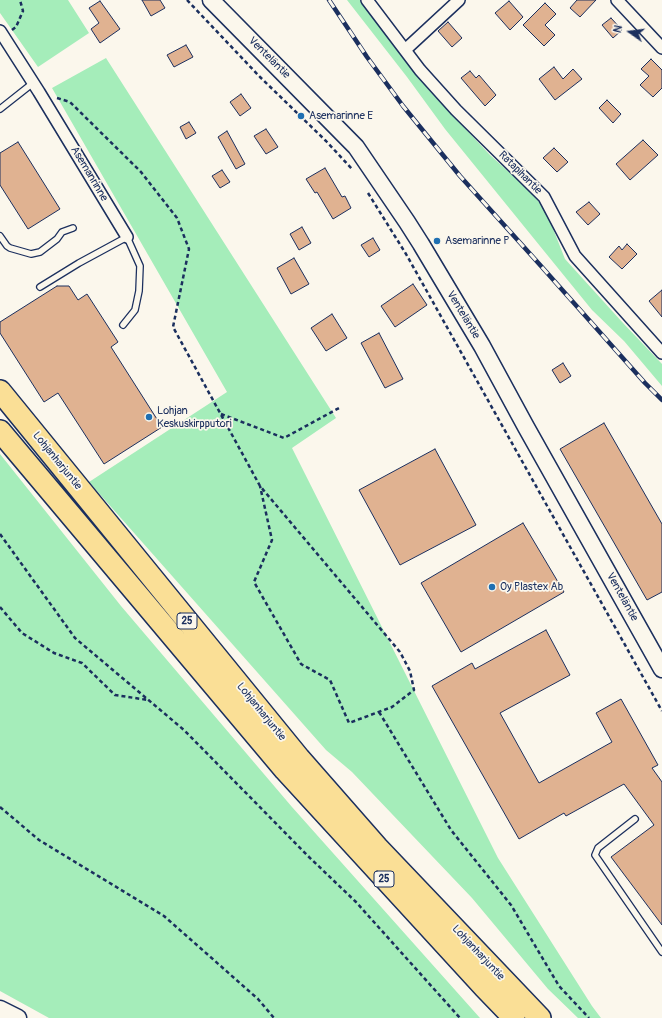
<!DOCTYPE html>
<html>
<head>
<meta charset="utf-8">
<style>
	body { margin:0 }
	#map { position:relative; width:662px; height:1018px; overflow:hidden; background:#fbf7ec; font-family:Pangolin,sans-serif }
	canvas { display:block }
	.north { position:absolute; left:610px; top:12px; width:40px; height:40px; -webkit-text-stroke:3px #fbf7ec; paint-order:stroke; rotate:284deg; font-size:11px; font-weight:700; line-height:16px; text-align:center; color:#1b2f5e }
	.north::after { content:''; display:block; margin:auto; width:14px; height:18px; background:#1b2f5e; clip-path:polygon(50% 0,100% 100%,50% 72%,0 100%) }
</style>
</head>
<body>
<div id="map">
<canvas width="662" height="1018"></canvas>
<div class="north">N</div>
</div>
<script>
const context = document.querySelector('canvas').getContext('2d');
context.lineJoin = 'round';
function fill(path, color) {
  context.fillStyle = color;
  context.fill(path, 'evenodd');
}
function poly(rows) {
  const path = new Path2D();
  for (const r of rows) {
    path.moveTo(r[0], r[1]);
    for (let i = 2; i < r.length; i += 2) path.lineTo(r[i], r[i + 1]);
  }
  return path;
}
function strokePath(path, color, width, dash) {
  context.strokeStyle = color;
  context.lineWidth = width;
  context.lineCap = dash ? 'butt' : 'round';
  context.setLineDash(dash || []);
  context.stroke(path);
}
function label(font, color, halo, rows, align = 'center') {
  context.font = font + ' Pangolin,sans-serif';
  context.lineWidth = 3.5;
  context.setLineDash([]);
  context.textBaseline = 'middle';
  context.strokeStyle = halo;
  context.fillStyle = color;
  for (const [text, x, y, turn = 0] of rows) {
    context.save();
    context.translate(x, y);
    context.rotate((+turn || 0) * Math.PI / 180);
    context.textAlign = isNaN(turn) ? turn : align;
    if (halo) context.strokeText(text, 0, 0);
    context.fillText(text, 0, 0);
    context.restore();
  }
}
const green = poly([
	[0,0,68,0,89,33,38,67,0,13],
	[347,0,360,0,365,8,429,90,490,155,532,193,546,211,565,259,623,323,662,364,662,386,624,341,592,310,544,251,445,129,407,77],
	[106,58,336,418,292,448,498,858,592,1006,601,1018,578,1018,548,989,472,898,352,772,326,750,89,482,227,392,52,88],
	[0,454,121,606,292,807,480,1018,49,1018,0,991]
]);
const building = poly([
	[142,0,160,0,165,8,151,16,142,0],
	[577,0,596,0,580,17,570,8,577,0],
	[100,1,120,29,100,43,91,29,99,23,89,8,100,1],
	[509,1,523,17,510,30,495,13,509,1],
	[545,3,556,14,545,25,555,35,544,46,523,25,545,3],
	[611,18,622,30,613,38,602,25,611,18],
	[448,22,462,38,452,47,438,31,448,22],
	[186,45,193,57,174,67,167,55,186,45],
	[651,59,662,70,662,88,653,97,640,85,649,76,641,69,651,59],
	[554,67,563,79,573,69,582,79,555,100,539,79,554,67],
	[470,71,476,78,479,75,496,95,485,106,461,78,470,71],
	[241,94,251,108,240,116,230,102,241,94],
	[607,100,621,114,613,123,599,108,607,100],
	[189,122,196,133,186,139,180,127,189,122],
	[266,129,278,147,266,154,254,136,266,129],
	[227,131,245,164,236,169,218,137,227,131],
	[643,140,658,155,630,180,616,164,643,140],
	[18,142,60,209,28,229,0,185,0,153,18,142],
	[554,148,568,162,557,172,543,158,554,148],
	[325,168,342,197,345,196,351,208,333,219,317,192,315,193,306,179,325,168],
	[222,170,230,182,220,188,212,176,222,170],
	[589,202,600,214,588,225,576,212,589,202],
	[302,227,311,243,299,250,290,234,302,227],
	[373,238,380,250,369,257,361,245,373,238],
	[627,244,637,254,622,269,609,257,619,246,622,250,627,244],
	[294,258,309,284,291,294,277,268,294,258],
	[413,284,427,305,395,327,381,306,413,284],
	[57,286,69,286,78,300,87,294,118,342,111,347,162,427,104,464,58,393,44,402,0,333,0,322,57,286],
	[662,290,662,317,649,301,662,290],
	[332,314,347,338,326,351,311,328,332,314],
	[379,333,403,379,385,388,361,343,379,333],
	[563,363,571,376,560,383,552,370,563,363],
	[604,423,662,524,662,592,647,600,560,449,604,423],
	[435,449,476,525,400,565,359,490,435,449],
	[523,523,564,592,461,652,421,583,523,523],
	[546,630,570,675,500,713,539,783,612,742,596,713,621,699,658,765,652,768,662,782,662,925,611,857,654,825,624,784,566,816,564,813,519,839,432,686,472,663,475,669,546,630]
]);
const path = poly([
	[187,0,260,77,326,141,352,169],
	[12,30,16,27,23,11,20,0],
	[57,98,70,102,141,172,177,218,189,249,173,327,260,486,400,652,410,671,414,690,392,707,349,723,330,680,301,664,254,582,272,540,260,486],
	[368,193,406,254,662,711],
	[221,414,284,438,339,408],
	[0,534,75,638,184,730,309,857,356,902,460,1018],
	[0,607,22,633,54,653,82,663,115,695,148,700],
	[379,712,451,830,511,905,559,986,589,1018],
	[0,807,39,840,164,916,258,999,274,1018]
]);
const lane = poly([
	[0,109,33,83],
	[0,236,7,246,10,248,31,254,40,252,57,239,62,232,73,228],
	[40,287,79,263,127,237,140,266,139,291,135,310,123,325],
	[635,819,598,848,595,855,662,952]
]);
const street = poly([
	[367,0,420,70,456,110,544,197,575,256,662,353],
	[617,0,662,48],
	[0,31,39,92,127,237],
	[405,50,459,0]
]);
const secondary = poly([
	[211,0,356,147,407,222,421,244,482,346,526,427,662,669],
	[0,1009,18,1018]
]);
const highway = poly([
	[0,391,299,758,377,847,540,1018],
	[0,431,285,770,484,987,514,1018]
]);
const rail = poly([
	[329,0,367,57,403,106,460,176,541,266,645,383,662,400]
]);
const markers = [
	[301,116,4,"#1f6fb2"],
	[437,241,4,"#1f6fb2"],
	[149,417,4,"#1f6fb2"],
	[492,587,4,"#1f6fb2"]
];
const shields = [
	[187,621,20],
	[384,879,20]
];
const shieldNames = [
	["25",187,621],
	["25",384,879]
];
const streetNames = [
	["Venteläntie",269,58,45],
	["Ratapihantie",520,173,45],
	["Asemanrinne",89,174,59],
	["Venteläntie",463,315,59],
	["Lohjanharjuntie",57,461,51],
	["Venteläntie",622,597,61],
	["Lohjanharjuntie",261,712,51],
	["Lohjanharjuntie",478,953,47]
];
const poiNames = [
	["Asemarinne E",309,116],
	["Asemarinne P",445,241],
	["Lohjan",157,411],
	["Keskuskirpputori",157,424],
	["Oy Plastex Ab",500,587]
];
fill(green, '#a5edba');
fill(building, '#e0b291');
strokePath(building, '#1b2f5e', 1);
strokePath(lane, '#1b2f5e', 8);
strokePath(street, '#1b2f5e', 14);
strokePath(secondary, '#1b2f5e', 19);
strokePath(highway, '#1b2f5e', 24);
strokePath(path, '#1b2f5e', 2.5, [4, 3]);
strokePath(lane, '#fbf7ec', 5.5);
strokePath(street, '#fbf7ec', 11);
strokePath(secondary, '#fbf7ec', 16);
strokePath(highway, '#fadf96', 21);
strokePath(rail, '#1b2f5e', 4.5);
strokePath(rail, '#fbf7ec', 3, [9]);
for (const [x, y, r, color] of markers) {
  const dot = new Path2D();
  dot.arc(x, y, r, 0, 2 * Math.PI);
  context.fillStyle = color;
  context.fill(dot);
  strokePath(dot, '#fbf7ec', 1.5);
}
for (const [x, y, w] of shields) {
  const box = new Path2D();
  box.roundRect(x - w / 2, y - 8, w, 16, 3);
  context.fillStyle = '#fbf7ec';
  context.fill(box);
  strokePath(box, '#1b2f5e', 1);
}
label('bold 10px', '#1b2f5e', null, shieldNames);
label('11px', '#1b2f5e', '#fbf7ec', streetNames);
label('11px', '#1b2f5e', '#fbf7ec', poiNames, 'left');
</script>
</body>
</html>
